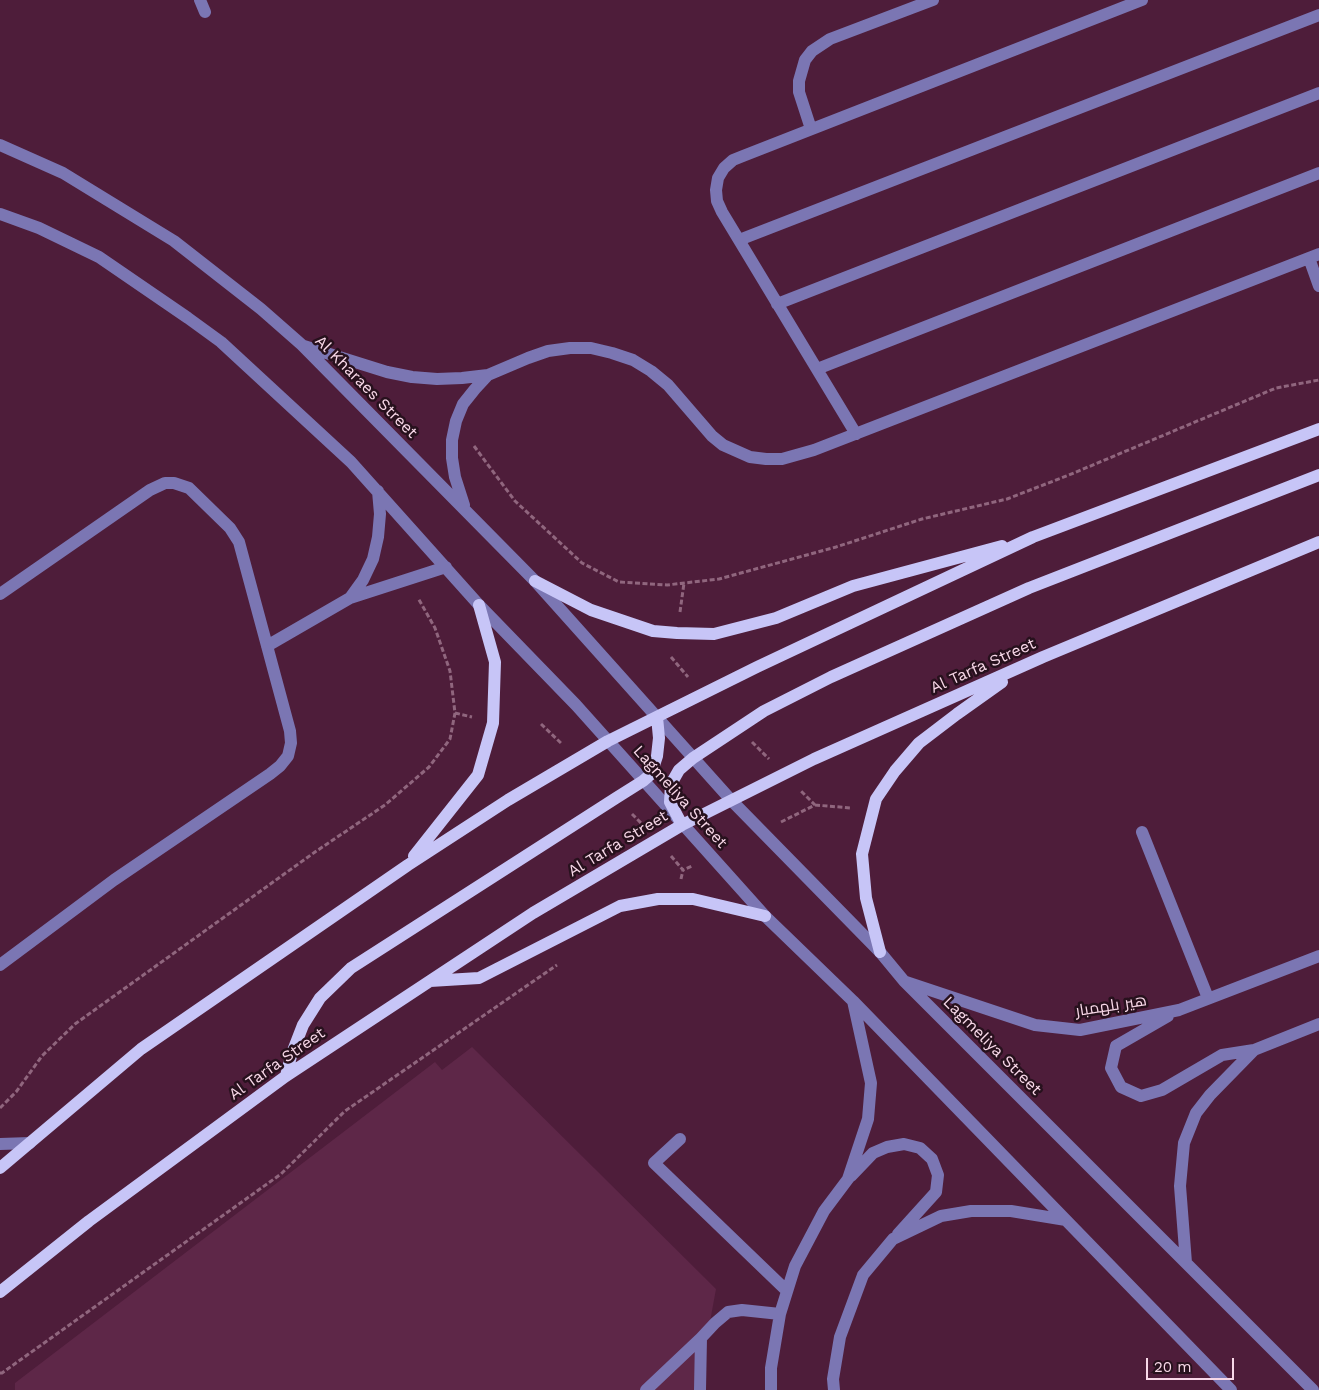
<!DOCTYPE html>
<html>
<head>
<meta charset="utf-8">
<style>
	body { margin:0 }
	#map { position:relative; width:1319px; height:1390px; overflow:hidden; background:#4e1d3a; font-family:"Work Sans",sans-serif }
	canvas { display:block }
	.scale { position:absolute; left:1146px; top:1358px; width:88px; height:22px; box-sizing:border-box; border:2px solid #f8d8e8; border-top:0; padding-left:6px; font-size:15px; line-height:18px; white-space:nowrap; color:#f8d8e8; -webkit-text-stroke:4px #27111d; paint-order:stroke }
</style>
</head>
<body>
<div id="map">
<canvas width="1319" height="1390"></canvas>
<div class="scale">20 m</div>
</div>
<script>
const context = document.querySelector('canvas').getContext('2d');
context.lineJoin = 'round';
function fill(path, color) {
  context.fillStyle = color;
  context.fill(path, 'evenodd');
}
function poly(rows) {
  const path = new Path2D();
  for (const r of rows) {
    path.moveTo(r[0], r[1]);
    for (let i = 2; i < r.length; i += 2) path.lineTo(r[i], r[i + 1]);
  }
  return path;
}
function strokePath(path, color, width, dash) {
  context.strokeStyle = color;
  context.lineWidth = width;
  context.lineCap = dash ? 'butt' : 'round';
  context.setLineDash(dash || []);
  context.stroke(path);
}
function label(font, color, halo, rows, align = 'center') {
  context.font = font + ' "Work Sans",Cairo,sans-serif';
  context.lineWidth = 5;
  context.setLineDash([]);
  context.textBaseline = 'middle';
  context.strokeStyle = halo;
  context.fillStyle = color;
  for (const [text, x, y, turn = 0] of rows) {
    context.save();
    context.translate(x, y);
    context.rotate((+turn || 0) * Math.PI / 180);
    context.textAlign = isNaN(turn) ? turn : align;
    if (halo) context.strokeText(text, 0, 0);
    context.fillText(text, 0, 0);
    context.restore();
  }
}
const built = poly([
	[472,1047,716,1289,707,1338,703,1390,15,1390,15,1383,435,1062,442,1070]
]);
const path = poly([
	[474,446,515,501,582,563,619,582,667,585,719,579,836,547,922,519,1007,499,1069,475,1276,388,1319,380],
	[680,612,684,583],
	[671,657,688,677],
	[455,713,472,717],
	[541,724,562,744],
	[752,742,769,759],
	[815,805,851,808],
	[632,814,643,825],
	[781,822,815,805,800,790],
	[671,856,683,870,692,866],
	[681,879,683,870],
	[0,1108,16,1092,42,1056,75,1024,315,852,385,805,429,767,450,739,455,713,450,671,435,628,418,598],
	[0,1373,2,1373,281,1174,345,1111,557,965]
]);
const minor = poly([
	[200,0,205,12],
	[811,129,799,92,799,81,805,60,812,51,830,39,933,0],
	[0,145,63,173,174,241,261,309,302,345,535,581,731,800,880,952,904,981,1313,1390],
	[0,214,39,228,99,257,188,318,221,342,351,462,479,605,576,705,765,916,853,1001,1231,1390],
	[739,240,1319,15],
	[1309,258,1319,286],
	[777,304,1319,93],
	[304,346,387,372,412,377,437,379,462,378,488,375,528,358,548,351,570,348,591,348,612,353,633,360,651,371,668,385,712,436,723,445,750,457,766,459,782,459,814,450,1319,254],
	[817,369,1319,173],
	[856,434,722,212,717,201,716,190,718,178,724,168,733,160,743,156,1142,0],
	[464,505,455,477,452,458,452,440,456,421,463,404,475,389,488,375],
	[0,594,150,490,165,483,174,483,189,488,230,528,239,542,290,731,291,743,288,756,280,766,270,774,114,880,0,965],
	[350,598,363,580,373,559,378,537,380,514,378,491],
	[267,646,350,598,446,567],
	[1142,832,1208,998],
	[906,982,1035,1025,1080,1030,1179,1010,1319,956],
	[1168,1016,1116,1046,1111,1068,1121,1087,1141,1096,1162,1090,1222,1055,1254,1050],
	[680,1139,654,1163,787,1291],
	[0,1144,30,1143],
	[851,1176,873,1153,887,1147,904,1144,920,1148,932,1159,938,1175,936,1192,898,1234],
	[1186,1263,1180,1186,1184,1143,1196,1113,1210,1095,1254,1050,1319,1024],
	[646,1390,701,1338,715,1323,728,1312,742,1310,780,1314],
	[700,1390,701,1338],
	[771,1390,771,1368,780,1314,795,1266,824,1211,848,1179,868,1119,871,1083,853,1001],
	[834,1390,833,1379,840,1337,863,1275,893,1239,941,1216,971,1211,1011,1211,1066,1220]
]);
const major = poly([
	[535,581,591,610,653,631,677,633,714,634,776,618,853,586,1002,546],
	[682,825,670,802,671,784,679,770,693,758,764,711,831,677,1029,588,1319,475],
	[414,856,478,775,493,723,495,662,479,605],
	[880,952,866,898,862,854,876,799,895,771,919,743,957,714,1002,682],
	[430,981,479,978,620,906,658,899,693,899,765,916],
	[286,1076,291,1056,303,1025,320,998,351,968,616,798,643,781,651,774,657,756,659,738,657,717],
	[0,1168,141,1049,408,865,508,800,608,741,757,667,1033,537,1319,429],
	[0,1292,89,1221,286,1076,533,913,682,825,814,759,1043,657,1319,542]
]);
const streetNames = [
	["Al Kharaes Street",366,387,45],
	["Al Tarfa Street",983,666,-24],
	["Lagmeliya Street",680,797,48],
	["Al Tarfa Street",618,844,-31],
	["هير بلهمبار",1111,1006,-9],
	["Lagmeliya Street",992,1046,45],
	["Al Tarfa Street",277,1064,-35]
];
fill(built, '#5e2748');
strokePath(path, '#90667e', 3, [5, 2.5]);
strokePath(minor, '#7b76b3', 12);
strokePath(major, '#c7c5f7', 12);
label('16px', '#f8d8e8', '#27111d', streetNames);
</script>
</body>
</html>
